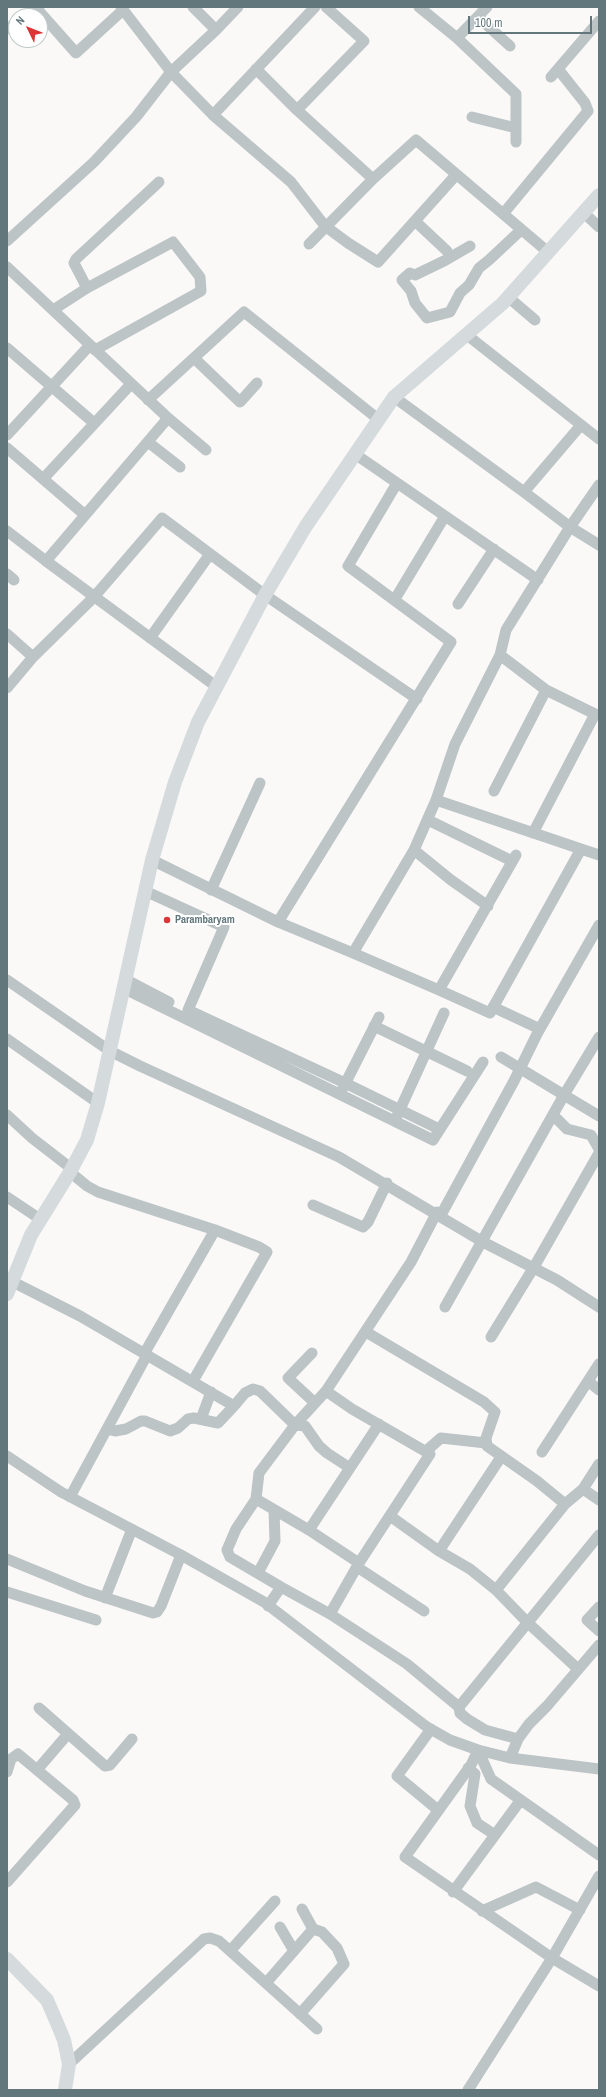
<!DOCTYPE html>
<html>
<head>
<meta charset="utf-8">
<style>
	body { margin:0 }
	#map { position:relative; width:606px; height:2097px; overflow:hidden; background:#faf9f8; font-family:"Archivo Narrow",sans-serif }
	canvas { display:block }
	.frame { position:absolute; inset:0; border:8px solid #61777b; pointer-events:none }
	.north { position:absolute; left:8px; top:8px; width:40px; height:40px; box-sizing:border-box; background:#fff; border:1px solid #c0c9ca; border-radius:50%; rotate:313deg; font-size:11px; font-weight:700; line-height:16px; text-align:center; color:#61777b }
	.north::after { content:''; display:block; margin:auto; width:14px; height:18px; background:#dc3538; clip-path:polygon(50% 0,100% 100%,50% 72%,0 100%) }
	.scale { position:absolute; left:468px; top:16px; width:124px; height:18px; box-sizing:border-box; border:2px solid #61777b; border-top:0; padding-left:5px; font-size:12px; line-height:14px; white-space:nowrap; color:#61777b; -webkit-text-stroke:3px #fff; paint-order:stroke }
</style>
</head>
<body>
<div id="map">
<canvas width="606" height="2097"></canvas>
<div class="frame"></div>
<div class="north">N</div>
<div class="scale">100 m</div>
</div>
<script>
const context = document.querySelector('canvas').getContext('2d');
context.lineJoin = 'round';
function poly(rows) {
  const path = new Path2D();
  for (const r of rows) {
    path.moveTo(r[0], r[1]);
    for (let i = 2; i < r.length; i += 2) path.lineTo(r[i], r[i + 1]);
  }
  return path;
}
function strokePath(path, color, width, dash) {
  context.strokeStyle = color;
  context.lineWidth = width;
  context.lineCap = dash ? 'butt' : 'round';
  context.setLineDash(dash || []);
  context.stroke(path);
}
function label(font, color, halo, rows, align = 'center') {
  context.font = font + ' "Archivo Narrow",sans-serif';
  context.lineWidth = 4;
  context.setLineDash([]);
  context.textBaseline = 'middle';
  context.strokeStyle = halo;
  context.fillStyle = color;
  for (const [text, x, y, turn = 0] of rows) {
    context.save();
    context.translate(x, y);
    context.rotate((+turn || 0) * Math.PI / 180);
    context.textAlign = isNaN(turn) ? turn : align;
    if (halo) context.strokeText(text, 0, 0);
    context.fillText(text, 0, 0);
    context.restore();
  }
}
const minor = poly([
	[193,7,216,30,238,7],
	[326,7,364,41,297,110,373,179,416,140,548,252],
	[419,7,457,38,487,7],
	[37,9,76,53,123,10],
	[27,16,39,7],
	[478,17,510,46],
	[7,29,16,23],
	[216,30,171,72,213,115,315,7],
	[457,38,516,94,516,142],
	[256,69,297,110],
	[551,77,599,21],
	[213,115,291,182,325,226,348,243,378,262,456,175],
	[472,117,516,128],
	[583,212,599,227],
	[503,214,588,111,585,103,558,69],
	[415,221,447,251],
	[7,241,94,162,136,117,171,72,121,7],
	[309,244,373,179],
	[470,246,444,261,415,275,410,273,402,280,411,291,415,303,427,318,450,312,460,293,469,285,479,268,489,260,521,230],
	[7,267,168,418,46,561,217,687],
	[87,288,74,263,76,259,159,182],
	[508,297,535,320],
	[53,310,87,288,173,242,200,277,201,291,95,350],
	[467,335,599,439],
	[7,348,94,423],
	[194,358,240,402,257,383],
	[394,397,524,492,570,527,506,630,500,655,546,690,595,714,533,833],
	[148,400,244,312,378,419],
	[168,418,206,450],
	[7,435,90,345],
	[148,442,180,467],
	[7,448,85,515],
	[355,454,538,580],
	[43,479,131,384],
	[599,485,570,527,599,545],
	[524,492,581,425],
	[7,531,46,561],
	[7,574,14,580],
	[395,599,445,516],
	[458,604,494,549],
	[7,634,33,657],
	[150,638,210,554],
	[7,688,33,657,94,597,162,518,265,595,417,699],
	[494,791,546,690],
	[436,800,581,849],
	[428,820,512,861],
	[414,850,451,880,488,906],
	[152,860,278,922,353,953,414,850,436,800,455,744,500,655],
	[211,890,260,783],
	[145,891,224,927,188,1010,345,1083,437,1128],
	[278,922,451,642,348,566,397,483],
	[353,953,439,990,516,855],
	[125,979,169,1002],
	[7,980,110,1051,140,1066,339,1157,483,1242,557,1280,599,1307],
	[123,988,433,1140,483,1062],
	[439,990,490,1013,581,849,599,855],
	[493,1007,540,1029],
	[374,1026,467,1071],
	[7,1039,98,1103],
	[501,1057,564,1095,599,1037],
	[343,1088,379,1017],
	[7,1115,32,1138,72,1169],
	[553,1115,567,1129,591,1135,599,1149],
	[397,1116,444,1013],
	[70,1172,87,1186,98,1192,215,1230,259,1247,267,1252,193,1381],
	[7,1197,40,1219],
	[313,1205,363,1227,368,1222,387,1183],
	[441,1215,514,1081,537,1034,599,925],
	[11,1281,80,1316,234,1406,245,1393,253,1389,260,1391,295,1425,305,1426,319,1446,327,1453,350,1468],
	[445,1307,564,1095,599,1116],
	[366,1332,484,1402,495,1412,486,1438,487,1446,537,1481,565,1504],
	[491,1337,534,1267,599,1153],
	[312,1353,288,1378,315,1403],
	[144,1354,215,1230],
	[588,1381,599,1390],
	[201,1419,211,1392],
	[107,1429,115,1431,126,1429,141,1421,145,1421,170,1431,178,1428,188,1419,194,1418,218,1423,234,1406],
	[426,1451,441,1438,486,1443],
	[542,1452,599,1364],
	[7,1456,61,1492,181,1555,264,1602,427,1727,450,1740,478,1750,510,1758,599,1769],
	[583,1489,599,1500],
	[70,1497,147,1355],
	[256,1499,309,1530,359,1563],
	[390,1516,439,1551,470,1569,496,1590,527,1622,578,1669],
	[309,1530,379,1424],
	[439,1551,501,1457],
	[7,1559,85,1591,153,1613,157,1612,161,1606,181,1555],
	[357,1567,424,1611],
	[258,1573,275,1541,274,1510],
	[281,1587,230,1557,227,1550,236,1529,256,1499,259,1473,295,1425,326,1391],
	[496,1590,565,1504,583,1489,599,1464],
	[7,1592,96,1620],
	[105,1598,132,1529],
	[268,1606,281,1587,330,1614,359,1563,430,1454,352,1409,326,1391,411,1262,437,1212],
	[599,1607,587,1620,599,1631],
	[330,1614,407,1664,459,1707,460,1713,467,1719,485,1730,518,1739],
	[459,1707,599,1535],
	[39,1708,105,1766,110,1765,132,1739],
	[431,1729,397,1776,438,1810],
	[478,1750,471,1765,405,1857,552,1958,599,1986],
	[478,1750,491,1779,599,1855],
	[510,1758,518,1739,529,1724,547,1706,599,1645],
	[468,1768,475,1774,470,1806,477,1823,495,1835],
	[37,1770,67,1735],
	[7,1772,11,1759,18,1754,73,1800,75,1805,7,1882],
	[453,1892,520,1801],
	[482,1911,536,1887,580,1910],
	[280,1927,294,1951],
	[230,1951,275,1901],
	[266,1983,313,1929],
	[300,2014,344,1964,337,1948,322,1932,313,1929,302,1909],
	[69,2064,204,1939,210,1938,219,1941,317,2029],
	[468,2090,552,1958,599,1876]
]);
const major = poly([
	[7,1294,31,1235,70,1172,87,1140,98,1103,152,860,175,782,198,722,265,595,306,526,394,397,503,303,599,195],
	[7,1959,47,2000,57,2023,64,2040,69,2064,65,2090]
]);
const markers = [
	[167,920,4,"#dc3538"]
];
const poiNames = [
	["Parambaryam",175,920]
];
strokePath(minor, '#bcc4c6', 11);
strokePath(major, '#d5dbdd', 14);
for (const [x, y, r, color] of markers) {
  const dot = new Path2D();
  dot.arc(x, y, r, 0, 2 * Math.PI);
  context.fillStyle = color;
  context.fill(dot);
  strokePath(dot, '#fff', 1.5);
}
label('bold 11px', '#61777b', '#fff', poiNames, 'left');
</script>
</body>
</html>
